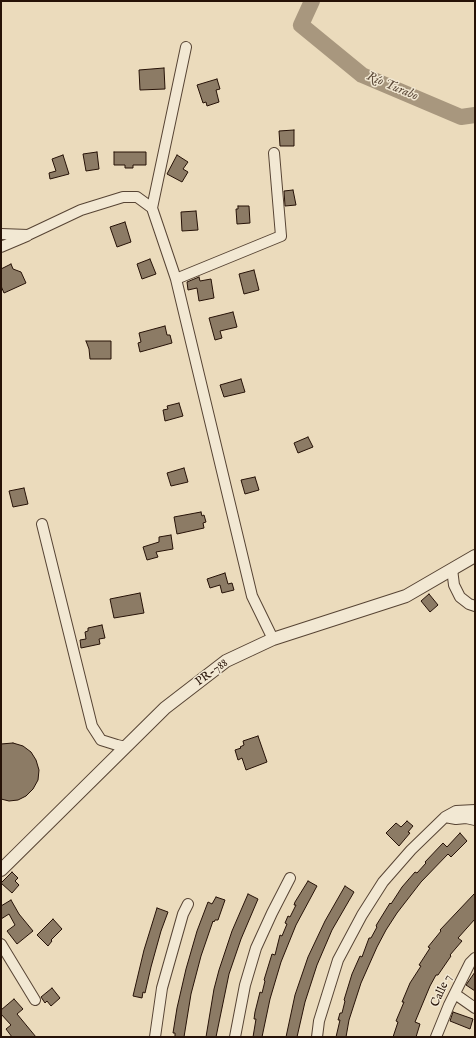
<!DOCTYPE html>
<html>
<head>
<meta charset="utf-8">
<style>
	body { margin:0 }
	#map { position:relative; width:476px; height:1038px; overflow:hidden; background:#ebdbbc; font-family:"IM FELL English",serif }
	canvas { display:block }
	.frame { position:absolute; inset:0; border:2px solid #261207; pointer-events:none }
</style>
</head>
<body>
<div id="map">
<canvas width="476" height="1038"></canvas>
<div class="frame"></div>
</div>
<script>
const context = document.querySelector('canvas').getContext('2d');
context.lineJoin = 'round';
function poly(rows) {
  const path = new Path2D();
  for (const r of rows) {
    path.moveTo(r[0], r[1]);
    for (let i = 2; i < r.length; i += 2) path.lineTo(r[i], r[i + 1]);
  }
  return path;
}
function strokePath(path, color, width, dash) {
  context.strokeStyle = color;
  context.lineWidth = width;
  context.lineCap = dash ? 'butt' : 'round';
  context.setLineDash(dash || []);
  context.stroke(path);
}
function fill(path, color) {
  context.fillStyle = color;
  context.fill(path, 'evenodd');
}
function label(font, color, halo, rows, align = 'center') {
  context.font = font + ' "IM FELL English",serif';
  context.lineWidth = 3;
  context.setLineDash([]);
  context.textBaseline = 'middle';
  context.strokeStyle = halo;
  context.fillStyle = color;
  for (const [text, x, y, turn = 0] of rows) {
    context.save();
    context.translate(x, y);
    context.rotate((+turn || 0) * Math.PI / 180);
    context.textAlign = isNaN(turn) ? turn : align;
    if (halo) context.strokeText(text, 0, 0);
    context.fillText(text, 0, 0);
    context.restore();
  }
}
const river = poly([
	[312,1,301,25,362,75,461,117,475,115]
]);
const building = poly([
	[164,68,165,89,140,90,139,70,164,68],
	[217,79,220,89,216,90,219,102,207,106,206,102,203,103,197,85,217,79],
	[294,130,294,146,280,146,279,131,294,130],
	[97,152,99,169,86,171,83,154,97,152],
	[114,152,146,152,146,165,133,165,133,168,125,168,125,165,114,165,114,152],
	[63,155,69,174,50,179,49,173,56,171,52,159,63,155],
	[177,155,188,162,183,169,188,172,182,182,167,174,177,155],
	[293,190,296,205,285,206,284,191,293,190],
	[238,206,249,206,250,223,237,224,236,209,238,209,238,206],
	[196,211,198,230,182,231,181,212,196,211],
	[125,222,131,242,117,247,110,227,125,222],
	[150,259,156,274,142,279,137,264,150,259],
	[11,264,13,269,21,272,26,283,4,293,1,286,1,269,11,264],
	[254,270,259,290,244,294,239,274,254,270],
	[199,277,200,281,211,279,214,298,199,301,197,288,188,290,187,282,199,277],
	[233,312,237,327,220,331,222,338,215,340,209,318,233,312],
	[165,326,167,335,170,335,172,343,140,352,138,343,141,342,139,333,165,326],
	[86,341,111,341,111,359,90,359,89,349,86,341],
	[241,379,245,392,224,397,220,385,241,379],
	[179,403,183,416,165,421,163,410,168,409,167,406,179,403],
	[308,437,313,447,298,453,294,443,308,437],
	[184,468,188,482,171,486,167,473,184,468],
	[255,477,259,490,245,494,241,480,255,477],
	[24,488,28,504,13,507,9,491,24,488],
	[201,512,202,516,204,515,206,522,203,523,204,528,177,534,174,517,201,512],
	[171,535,173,549,156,552,158,557,147,560,143,547,159,542,159,537,171,535],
	[225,573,228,584,232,583,234,590,222,593,220,585,210,588,207,579,225,573],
	[140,593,144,613,114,618,110,599,140,593],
	[429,594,438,605,430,612,421,601,429,594],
	[102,625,105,638,99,639,100,644,81,648,80,640,86,639,85,632,88,631,88,628,102,625],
	[258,736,267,762,246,770,242,758,238,760,235,750,241,748,240,747,244,745,243,741,258,736],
	[13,743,23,746,31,752,36,760,39,770,38,780,33,789,26,796,18,800,9,801,1,799,1,744,13,743],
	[407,821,413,826,408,832,410,833,399,846,386,833,396,823,401,827,407,821],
	[460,833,467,841,451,857,448,854,421,882,397,913,386,930,377,947,361,983,349,1020,346,1037,336,1037,340,1020,338,1020,340,1013,342,1013,345,1001,344,1000,352,974,360,956,362,957,369,938,371,938,377,927,376,926,377,924,390,903,391,904,402,887,415,872,417,873,426,863,425,862,443,843,447,847,460,833],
	[12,872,18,878,15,881,19,885,12,893,1,883,12,872],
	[308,881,317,886,296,925,281,962,270,999,262,1037,253,1037,256,1019,254,1019,255,1012,260,992,262,993,265,981,264,980,272,954,275,955,280,935,282,936,287,924,285,923,288,916,290,917,296,905,294,905,295,902,308,881],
	[345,886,354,892,332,930,317,965,305,1002,297,1037,286,1037,295,995,308,957,325,921,345,886],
	[475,893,475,919,458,938,462,941,450,955,451,956,438,975,436,975,430,986,415,1022,420,1024,416,1037,393,1037,398,1022,396,1021,404,1002,402,1002,410,983,421,966,419,965,430,948,428,947,441,931,440,930,475,893],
	[248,894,258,899,241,939,229,974,216,1037,206,1037,214,989,219,970,232,931,248,894],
	[216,897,225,900,218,920,215,920,214,922,213,921,201,956,191,994,184,1037,175,1037,175,1033,173,1033,177,1008,186,969,197,931,208,902,212,904,216,897],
	[11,900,19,914,33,931,17,944,7,931,15,925,9,914,1,919,1,906,11,900],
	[157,908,168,912,161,931,151,967,145,993,143,992,142,998,133,996,144,950,157,908],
	[53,919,62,929,51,940,52,941,48,946,37,935,53,919],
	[475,972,475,991,466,985,475,972],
	[52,988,60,998,51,1006,47,1001,45,1003,41,997,52,988],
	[14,999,23,1009,17,1014,36,1037,12,1037,6,1029,11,1025,1,1014,1,1010,14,999],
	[453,1012,473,1019,470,1029,450,1021,453,1012]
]);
const minor = poly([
	[152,208,186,47],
	[1,234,28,235,81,210,123,197,137,197,152,208,176,279,252,596,273,639],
	[1,247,27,236],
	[176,279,281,236,274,153],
	[42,524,92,726,101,740,117,745,126,747],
	[452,569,454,585,460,597,469,604,475,606],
	[475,810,456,811,445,817,456,819,466,818,475,820],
	[1,944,35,1000],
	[455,994,475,1008],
	[155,1037,162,988,183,914,188,904],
	[235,1037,245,985,256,948,272,913,290,878],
	[317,1037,319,1021,338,960,362,915,383,882,411,850,445,817],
	[436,1037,449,1005,470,963,475,958]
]);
const tertiary = poly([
	[1,870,165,708,226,661,273,639,406,596,475,556]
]);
const streetNames = [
	["PR-788",212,673,-36],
	["Calle 7",442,991,-65]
];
const waterNames = [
	["Río Turabo",392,87,23]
];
strokePath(river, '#a8977e', 16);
fill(building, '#8c7b65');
strokePath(building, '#261207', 1);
strokePath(minor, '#574434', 12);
strokePath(tertiary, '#574434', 14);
strokePath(minor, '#f2e8d3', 10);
strokePath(tertiary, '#f2e8d3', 12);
label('12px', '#261207', '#f2e8d3', streetNames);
label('italic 13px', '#604e3d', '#f2e8d3', waterNames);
</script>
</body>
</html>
